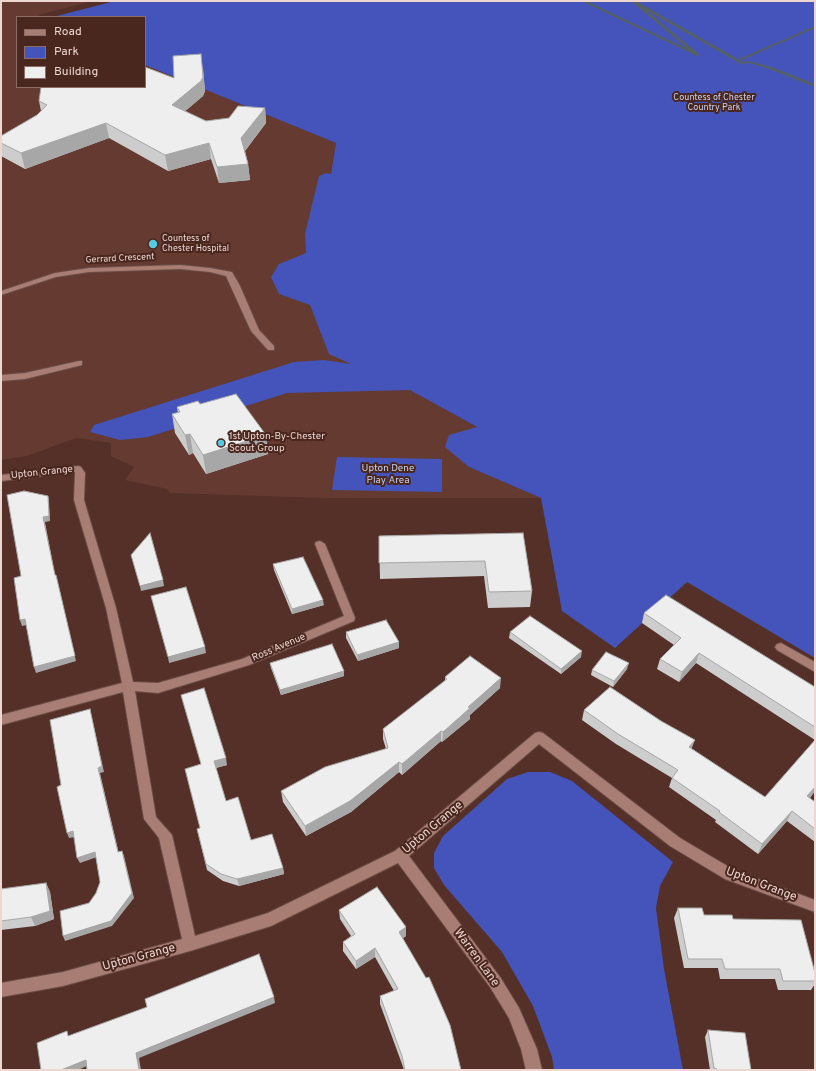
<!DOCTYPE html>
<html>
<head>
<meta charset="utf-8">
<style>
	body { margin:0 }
	#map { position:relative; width:816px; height:1071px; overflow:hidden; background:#543028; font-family:Overpass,sans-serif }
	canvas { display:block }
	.frame { position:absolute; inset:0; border:2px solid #eed6d1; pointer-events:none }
	.legend { position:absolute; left:16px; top:16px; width:130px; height:72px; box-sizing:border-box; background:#49261e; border:1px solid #8b6c66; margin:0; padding:5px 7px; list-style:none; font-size:12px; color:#eed6d1 }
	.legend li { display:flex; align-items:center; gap:8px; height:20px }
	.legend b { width:20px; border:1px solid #8b6c66 }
</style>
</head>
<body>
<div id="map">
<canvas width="816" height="1071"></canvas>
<div class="frame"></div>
<ul class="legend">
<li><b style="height:5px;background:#a87d74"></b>Road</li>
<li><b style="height:11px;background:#4554ba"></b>Park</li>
<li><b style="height:11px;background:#eee"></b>Building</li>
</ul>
</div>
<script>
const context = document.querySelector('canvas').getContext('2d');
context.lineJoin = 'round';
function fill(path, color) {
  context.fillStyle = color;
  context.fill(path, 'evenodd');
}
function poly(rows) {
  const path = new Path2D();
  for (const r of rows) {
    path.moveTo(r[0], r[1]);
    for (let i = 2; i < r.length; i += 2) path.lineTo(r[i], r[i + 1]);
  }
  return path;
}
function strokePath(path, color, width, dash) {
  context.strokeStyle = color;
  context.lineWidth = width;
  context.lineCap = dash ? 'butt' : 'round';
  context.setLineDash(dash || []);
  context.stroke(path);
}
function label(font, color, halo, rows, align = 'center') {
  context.font = font + ' Overpass,sans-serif';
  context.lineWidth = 4;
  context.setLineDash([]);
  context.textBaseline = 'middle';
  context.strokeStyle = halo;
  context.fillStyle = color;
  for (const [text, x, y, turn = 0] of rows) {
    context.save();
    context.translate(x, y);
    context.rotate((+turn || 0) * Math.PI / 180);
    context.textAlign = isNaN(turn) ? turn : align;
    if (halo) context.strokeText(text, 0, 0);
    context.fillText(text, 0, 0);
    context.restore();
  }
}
const built = poly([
	[1,1,93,1,38,15,42,17,17,17,17,87,145,87,145,65,336,143,320,236,305,235,310,305,402,385,478,428,469,467,541,498,325,498,170,493,167,489,125,480,134,467,111,456,111,443,76,438,27,456,1,460]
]);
const green = poly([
	[115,1,815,1,815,658,687,582,615,648,562,611,541,498,469,467,445,447,449,435,477,427,410,390,287,393,148,437,120,440,90,432,94,425,294,362,324,360,351,364,329,354,310,305,279,294,271,277,279,264,306,253,305,234,319,176,326,173,331,174,336,143,145,65,145,17,53,17],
	[337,457,442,459,442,492,332,490],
	[528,772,550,772,572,781,673,862,660,886,656,908,664,969,683,1070,554,1070,552,1057,533,1006,502,952,444,885,434,868,434,853,443,836,507,779]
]);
const stream = poly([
	[581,1,586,1,688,49,631,1,636,1,743,62,749,61,771,67,815,84,815,87,769,69,749,63,741,64,646,10,699,54,699,56,697,56,581,1],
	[815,26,815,28,742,60,739,59,815,26]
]);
const minor = poly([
	[180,265,210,268,232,272,240,286,259,330,274,346,274,350,268,350,251,331,226,276,210,272,180,269,89,272,56,277,1,295,1,291,55,273,89,268,180,265],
	[79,361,82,361,82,365,25,379,1,381,1,375,25,373,79,361],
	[78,466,81,467,85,473,84,500,116,608,133,682,158,683,242,659,344,616,315,544,316,542,320,541,325,544,355,618,354,621,249,665,158,693,135,691,156,817,172,835,195,936,268,913,395,851,535,733,539,732,543,733,680,838,734,870,815,900,815,912,725,879,670,846,539,744,409,856,500,977,519,1008,537,1049,542,1070,526,1070,521,1049,509,1018,490,987,398,863,271,926,190,951,63,986,1,997,1,983,63,972,182,939,159,838,144,819,123,692,1,725,1,715,122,683,106,608,74,500,75,472,1,481,1,475,78,466],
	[781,643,815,662,815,672,777,650,775,647,777,644,781,643]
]);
const wall = poly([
	[203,68,205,91,203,96,185,111,206,121,229,118,265,108,266,123,245,151,248,164,250,180,219,183,211,159,168,171,109,138,25,169,1,156,1,136,37,115,41,111,39,101,174,78],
	[200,404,266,435,268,454,206,474,193,453,189,455,175,433,172,414,178,413,177,407],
	[523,533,532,591,530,607,488,608,484,576,380,579,379,536],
	[273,564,324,605,292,614,274,570],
	[644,613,815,687,815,740,696,663,679,682,657,669,660,659,674,645,642,623],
	[346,632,399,648,358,661,346,638],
	[510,632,581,657,561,674,509,638],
	[270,663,344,676,281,695,271,668],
	[627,669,613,687,591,675,592,670],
	[445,677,500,688,470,715,470,719,442,742,441,741,402,775,399,772,351,812,306,836,283,802,281,791,386,749,383,739,383,729,445,681],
	[181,695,227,765,216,768,226,801,251,840,283,868,284,874,239,886,223,881,207,870,197,829,200,828,201,764],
	[584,710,692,749,765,797,815,740,815,791,810,798,815,802,815,842,787,821,758,854,715,822,716,820,669,787,672,778,616,744,582,720],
	[46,883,50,892,54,919,35,926,1,930,1,889],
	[678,908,704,915,733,919,815,973,815,984,811,990,778,990,775,979,720,979,718,968,684,968,674,918],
	[339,910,406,927,406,936,403,938,461,1070,404,1070,402,1064,380,1004,380,996,394,991,375,957,356,969,343,951,343,942,351,936,340,919],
	[708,1030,751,1070,710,1070,705,1037]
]);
const shadedWall = poly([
	[201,54,205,91,203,96,175,120,172,105],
	[265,108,266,123,242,154,241,138],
	[106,123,109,138,25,169,21,153],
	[209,143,211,159,168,171,165,155],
	[248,164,250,180,219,183,217,167],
	[190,434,193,453,189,455,185,435],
	[266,435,268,454,206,474,203,455],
	[48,496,49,501,50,521,45,522,56,580,55,575,43,517],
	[56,575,76,661,36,673,34,667],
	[163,580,164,586,141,591,140,586],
	[323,600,324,605,292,614,292,609],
	[25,619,27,625,22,626,20,620],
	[399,642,399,648,358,661,357,655],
	[205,647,206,653,169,663,168,657],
	[582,651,581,657,561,674,561,669],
	[699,653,696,663,679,682,682,672],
	[629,663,627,669,613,687,614,681],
	[344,671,344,676,281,695,280,690],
	[501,678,500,688,470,715,470,719,442,742,443,732,468,707],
	[90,709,91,714,104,772,100,773,120,858,118,852,98,768],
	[441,731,441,741,402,775,402,764],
	[695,740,691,750,689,747],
	[226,758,227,765,215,768,214,761],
	[399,762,399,772,351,812,306,836,305,826],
	[815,787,815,791,803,806,807,796],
	[792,811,787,821,758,854,762,844],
	[73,831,75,837,69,838,67,833],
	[122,851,124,856,134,898,112,926,65,941,63,936,111,921],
	[95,852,97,857,80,863,77,858],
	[283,868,284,874,239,886,237,879],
	[46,883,50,892,54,919,35,926,31,917],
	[406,927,406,936,399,941,399,932],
	[375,948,375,957,356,969,356,961],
	[274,997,275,1003,139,1058,141,1070,139,1070,136,1053],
	[86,1060,89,1065,78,1070,61,1070]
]);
const building = poly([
	[201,54,203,77,201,81,172,105,206,121,229,118,238,106,265,108,241,138,248,164,217,167,209,143,165,155,106,123,21,153,1,143,1,136,37,115,47,105,39,101,41,87,145,87,145,67,174,78,173,56,201,54],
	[236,394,266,435,203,455,190,434,185,435,172,414,180,412,177,407,198,401,200,404,236,394],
	[24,491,48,496,49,516,43,517,55,575,56,575,75,656,34,667,25,619,20,620,14,578,21,576,7,495,24,491],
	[150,533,163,580,140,586,131,555,150,533],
	[523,533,532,591,489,592,485,561,379,563,379,536,523,533],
	[303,557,323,600,292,609,273,564,303,557],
	[186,587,205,647,168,657,151,596,186,587],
	[666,595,815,687,815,727,699,653,682,672,660,659,681,638,644,613,666,595],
	[530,616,582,651,561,669,510,632,530,616],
	[386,620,399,642,357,655,346,632,386,620],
	[332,644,344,671,280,690,270,663,332,644],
	[606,652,629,663,614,681,592,670,606,652],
	[470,656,501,678,468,707,470,708,443,732,441,731,402,764,399,762,350,801,305,826,281,791,325,767,388,748,383,729,447,679,445,677,470,656],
	[610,687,661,721,695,740,689,747,765,797,815,740,815,787,807,796,815,802,815,829,792,811,762,844,719,812,720,811,672,778,678,770,618,734,584,710,610,687],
	[204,688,226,758,214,761,226,801,238,797,251,840,272,834,283,868,237,879,221,874,206,864,197,829,200,828,185,769,201,764,181,695,204,688],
	[90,709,102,766,98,768,118,852,122,851,132,893,111,921,63,936,60,911,89,903,96,893,100,882,95,852,77,858,73,831,67,833,57,787,61,785,50,720,90,709],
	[46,883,50,911,31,917,1,921,1,889,46,883],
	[377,887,406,927,399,932,426,978,429,977,450,1025,461,1070,405,1070,402,1056,380,996,398,989,375,948,356,961,343,942,355,934,339,910,377,887],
	[678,908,702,908,704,915,732,915,733,919,801,920,815,973,815,981,783,981,780,969,725,969,722,959,688,959,678,908],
	[259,954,274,997,136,1053,139,1070,87,1070,86,1060,61,1070,41,1070,37,1043,67,1031,68,1036,147,1007,145,999,259,954],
	[708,1030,745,1033,751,1070,717,1070,717,1069,714,1068,708,1030]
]);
const markers = [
	[153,244,5,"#56c9e0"],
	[221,443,4,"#56c9e0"]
];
const farParknames = [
	["Countess of Chester",714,98],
	["Country Park",714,108]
];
const farPoinames = [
	["Countess of",162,239],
	["Chester Hospital",162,249]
];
const farStreetnames = [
	["Gerrard Crescent",120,259,-3]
];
const poiNames = [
	["1st Upton-By-Chester",229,437],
	["Scout Group",229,449]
];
const parkNames = [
	["Upton Dene",388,469],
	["Play Area",388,481]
];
const streetNames = [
	["Upton Grange",42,473,-6],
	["Ross Avenue",279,648,-23]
];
const nearStreetnames = [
	["Upton Grange",433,828,-40],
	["Upton Grange",761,885,21],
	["Upton Grange",139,958,-15],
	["Warren Lane",476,958,54]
];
fill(built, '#643a31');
fill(green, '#4554ba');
fill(stream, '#556062');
strokePath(minor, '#6b4c46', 2);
fill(minor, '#a87d74');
fill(wall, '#cdcdcd');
fill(shadedWall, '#a7a7a7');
fill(building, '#eee');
strokePath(building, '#a7a7a7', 1);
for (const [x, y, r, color] of markers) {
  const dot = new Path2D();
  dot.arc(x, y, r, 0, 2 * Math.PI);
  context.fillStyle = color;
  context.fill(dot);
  strokePath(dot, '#49261e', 1.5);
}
label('9px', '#cad2ed', '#49261e', farParknames);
label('9px', '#eed6d1', '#49261e', farPoinames, 'left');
label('9px', '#eed6d1', '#49261e', farStreetnames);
label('10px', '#eed6d1', '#49261e', poiNames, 'left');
label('10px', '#cad2ed', '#49261e', parkNames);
label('10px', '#eed6d1', '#49261e', streetNames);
label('12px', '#eed6d1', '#49261e', nearStreetnames);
</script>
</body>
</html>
